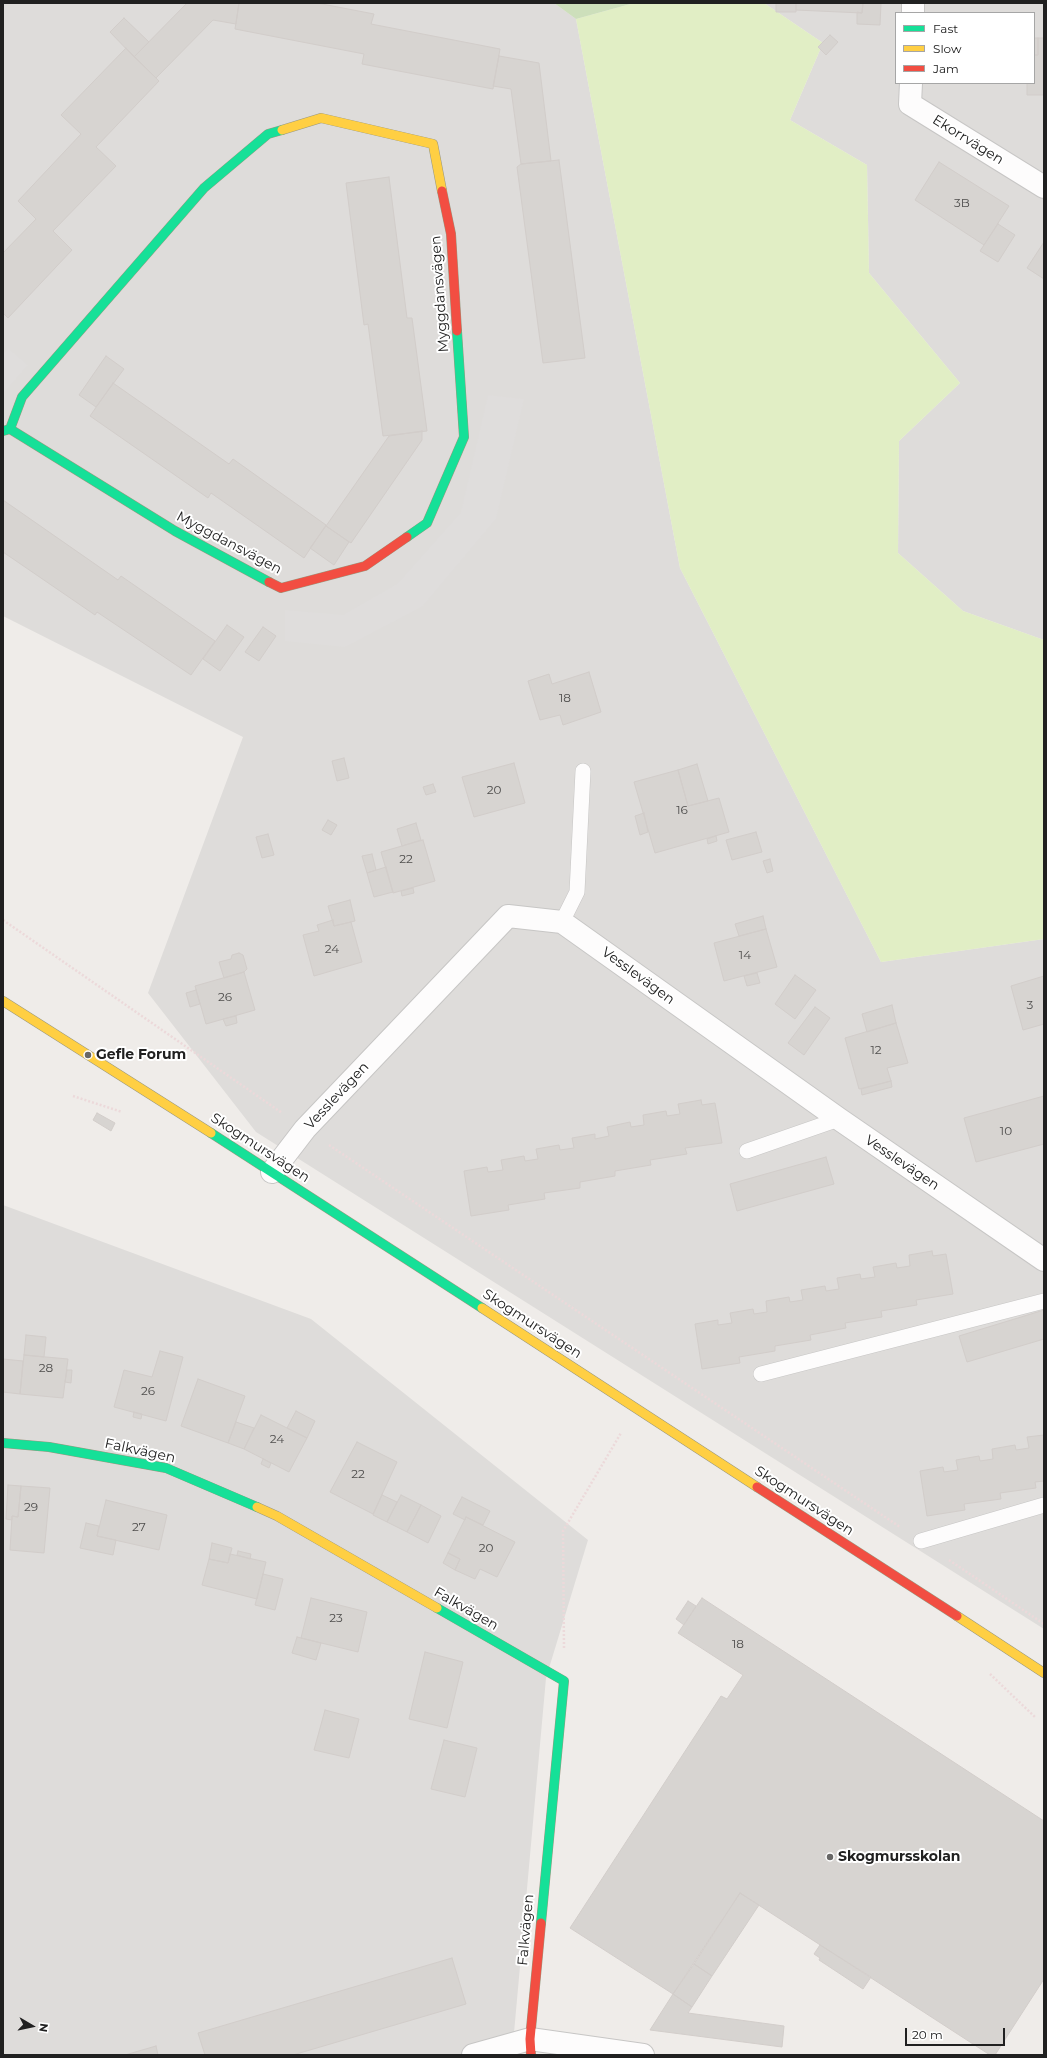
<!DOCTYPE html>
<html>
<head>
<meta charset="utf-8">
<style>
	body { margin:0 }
	#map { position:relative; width:1047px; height:2058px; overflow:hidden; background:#efece9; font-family:Montserrat,sans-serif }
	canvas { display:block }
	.frame { position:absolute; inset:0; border:4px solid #202020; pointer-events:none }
	.legend { position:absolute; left:895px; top:12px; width:140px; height:72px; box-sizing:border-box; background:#fff; border:1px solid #a6a6a6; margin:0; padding:5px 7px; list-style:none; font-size:12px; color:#202020 }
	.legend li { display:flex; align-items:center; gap:8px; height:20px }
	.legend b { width:20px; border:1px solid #a6a6a6 }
	.north { position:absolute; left:12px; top:2006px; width:40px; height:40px; -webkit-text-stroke:3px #fff; paint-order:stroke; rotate:99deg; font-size:11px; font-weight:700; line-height:16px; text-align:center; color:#202020 }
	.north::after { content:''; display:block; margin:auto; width:14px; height:18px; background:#202020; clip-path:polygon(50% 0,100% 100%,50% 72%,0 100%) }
	.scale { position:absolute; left:905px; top:2028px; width:100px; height:18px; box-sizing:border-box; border:2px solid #202020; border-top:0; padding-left:5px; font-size:12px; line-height:14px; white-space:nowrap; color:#202020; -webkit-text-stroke:3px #fff; paint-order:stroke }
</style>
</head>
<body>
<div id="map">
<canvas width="1047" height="2058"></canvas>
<div class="frame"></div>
<ul class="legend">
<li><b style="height:5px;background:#16e098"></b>Fast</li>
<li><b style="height:5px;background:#ffcf43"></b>Slow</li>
<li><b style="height:5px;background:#f24e42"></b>Jam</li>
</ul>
<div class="north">N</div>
<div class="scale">20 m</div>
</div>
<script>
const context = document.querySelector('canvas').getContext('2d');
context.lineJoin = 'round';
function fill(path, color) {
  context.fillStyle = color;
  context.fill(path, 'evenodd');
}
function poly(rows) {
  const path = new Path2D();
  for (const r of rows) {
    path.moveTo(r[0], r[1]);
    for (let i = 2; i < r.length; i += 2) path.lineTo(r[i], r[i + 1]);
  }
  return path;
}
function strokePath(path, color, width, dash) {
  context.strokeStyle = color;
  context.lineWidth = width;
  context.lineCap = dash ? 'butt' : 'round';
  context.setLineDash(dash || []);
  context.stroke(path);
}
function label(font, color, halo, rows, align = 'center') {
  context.font = font + ' Montserrat,sans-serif';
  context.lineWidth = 4;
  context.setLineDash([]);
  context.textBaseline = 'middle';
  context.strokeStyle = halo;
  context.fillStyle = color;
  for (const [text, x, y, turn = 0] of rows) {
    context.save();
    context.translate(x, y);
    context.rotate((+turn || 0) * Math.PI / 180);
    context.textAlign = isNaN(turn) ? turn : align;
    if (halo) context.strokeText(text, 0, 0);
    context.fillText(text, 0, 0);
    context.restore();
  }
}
const residential = poly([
	[3,3,554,3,576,19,680,568,881,962,1044,939,1044,1629,256,1132,148,993,243,737,3,616],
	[764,3,1044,3,1044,640,963,611,898,553,899,441,960,383,869,273,867,165,790,120,823,43],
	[896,13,1034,13,1034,83,896,83],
	[3,1205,311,1319,588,1540,546,1678,512,2055,3,2055]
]);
const grass = poly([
	[634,3,764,3,823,43,790,120,867,165,869,273,960,383,899,441,898,553,963,611,1044,640,1044,939,881,962,680,568,576,19]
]);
const forest = poly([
	[554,3,634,3,576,19]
]);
const parking = poly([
	[8,348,28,365,3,394,3,354],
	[488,395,524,399,496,519,423,606,345,647,285,641,285,610,343,615,397,584,461,512]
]);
const building = poly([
	[187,3,239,3,236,24,213,20,156,78,134,57,187,3],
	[239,3,317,3,374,14,371,24,500,49,493,89,362,64,364,54,235,29,239,3],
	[776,3,796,3,796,12,776,12,776,3],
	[796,3,863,3,862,13,796,10,796,3],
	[863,3,881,3,880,25,857,24,857,12,862,13,863,3],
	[124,18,149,42,134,57,110,32,124,18],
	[830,35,838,42,826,55,818,47,830,35],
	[1034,38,1038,38,1038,55,1034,55,1034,38],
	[1038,38,1044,38,1044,93,1043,95,1027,95,1027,83,1034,83,1034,55,1038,55,1038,38],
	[126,48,159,81,96,147,116,166,53,231,72,250,8,318,3,313,3,253,36,219,18,201,81,134,61,115,126,48],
	[499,56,539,63,551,161,521,164,511,89,493,86,499,56],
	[559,160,585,358,543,363,517,167,521,164,559,160],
	[939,162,1009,206,984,245,915,200,939,162],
	[389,177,407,318,412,318,427,431,383,436,368,324,364,325,346,183,389,177],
	[998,224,1015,235,998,262,980,251,998,224],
	[1044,242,1044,279,1027,268,1044,242],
	[106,356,124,369,96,407,79,395,106,356],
	[113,383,229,464,233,459,326,525,304,558,211,493,208,498,90,416,113,383],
	[422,431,422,440,351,543,326,526,389,436,422,431],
	[3,500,118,580,121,576,215,641,191,675,97,612,95,615,3,552,3,500],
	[326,526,349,542,334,565,310,548,326,526],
	[227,625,244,637,220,671,203,659,227,625],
	[263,627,276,636,259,661,245,652,263,627],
	[589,672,601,712,563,725,560,715,540,720,528,681,549,674,552,684,589,672],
	[344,758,349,778,337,781,332,761,344,758],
	[514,763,525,803,474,817,462,777,514,763],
	[697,764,708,801,688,806,678,770,697,764],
	[678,770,688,806,719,798,729,832,655,853,634,782,678,770],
	[433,784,436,792,426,795,423,787,433,784],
	[644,813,648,832,640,835,635,816,644,813],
	[328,820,337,825,331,835,322,830,328,820],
	[416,823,421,840,402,846,397,829,416,823],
	[756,832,762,852,732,860,726,840,756,832],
	[268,834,274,855,262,858,256,837,268,834],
	[716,836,717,841,708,844,707,839,716,836],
	[423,840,435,881,393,893,381,852,423,840],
	[372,854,376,870,367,873,362,856,372,854],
	[770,859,773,871,767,873,763,861,770,859],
	[386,867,393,892,374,897,367,873,386,867],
	[413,888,414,893,402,896,401,891,413,888],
	[350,900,355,921,334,926,328,906,350,900],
	[763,916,766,929,739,936,735,924,763,916],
	[333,920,334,926,351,922,362,962,314,976,303,935,319,931,317,925,333,920],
	[766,929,777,967,724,981,714,943,766,929],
	[239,953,243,955,247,969,244,972,224,978,219,962,231,959,232,955,239,953],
	[244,972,255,1010,206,1024,195,986,244,972],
	[757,973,760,983,747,986,744,976,757,973],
	[795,975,816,990,795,1019,775,1004,795,975],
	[1044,976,1044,1024,1023,1030,1011,986,1044,976],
	[196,990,200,1004,190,1007,186,993,196,990],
	[892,1005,896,1023,867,1032,862,1014,892,1005],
	[815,1007,830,1018,804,1055,788,1043,815,1007],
	[236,1016,237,1023,226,1026,223,1019,236,1016],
	[896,1023,908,1063,887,1068,891,1081,859,1089,845,1038,896,1023],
	[891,1081,892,1087,862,1095,861,1089,891,1081],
	[1044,1096,1044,1144,976,1162,964,1118,1044,1096],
	[701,1100,702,1105,715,1103,722,1143,685,1148,687,1154,650,1160,651,1165,615,1171,615,1176,580,1182,580,1188,544,1193,545,1199,508,1205,509,1210,471,1216,464,1171,487,1167,488,1172,503,1170,501,1160,524,1156,525,1161,538,1159,536,1149,559,1145,560,1150,574,1148,572,1138,595,1134,595,1139,609,1136,607,1127,630,1122,631,1127,644,1125,643,1115,666,1111,667,1116,680,1114,678,1104,701,1100],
	[97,1113,115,1123,111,1131,93,1120,97,1113],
	[826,1157,834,1184,737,1211,730,1184,826,1157],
	[932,1251,933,1256,946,1254,953,1294,916,1300,917,1305,881,1311,882,1317,845,1323,846,1328,810,1335,811,1340,775,1346,775,1351,739,1357,740,1363,702,1369,695,1324,718,1320,718,1325,732,1323,730,1313,753,1309,754,1314,767,1312,766,1301,789,1297,790,1302,803,1300,801,1290,825,1286,826,1291,839,1289,837,1278,860,1274,861,1279,875,1277,873,1267,896,1263,897,1268,910,1266,909,1255,932,1251],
	[1044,1310,1044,1339,967,1362,959,1336,1044,1310],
	[26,1335,46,1337,44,1357,24,1355,26,1335],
	[160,1351,183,1357,166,1421,114,1407,124,1370,152,1377,160,1351],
	[24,1355,68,1359,63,1398,20,1394,24,1355],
	[3,1359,23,1361,20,1394,3,1392,3,1359],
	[67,1370,72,1370,71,1383,65,1382,67,1370],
	[198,1379,245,1396,228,1443,181,1426,198,1379],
	[296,1411,315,1421,307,1438,287,1428,296,1411],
	[134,1412,142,1414,141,1419,133,1417,134,1412],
	[261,1415,307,1438,289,1472,244,1449,261,1415],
	[236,1422,254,1428,244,1449,228,1443,236,1422],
	[1044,1435,1044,1481,1035,1482,1036,1488,1000,1493,1001,1499,964,1504,965,1510,927,1516,920,1471,943,1467,944,1472,958,1470,956,1460,979,1456,980,1461,993,1459,992,1449,1015,1445,1016,1450,1029,1448,1027,1437,1044,1435],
	[357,1442,397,1462,373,1514,330,1492,357,1442],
	[263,1459,271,1463,269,1468,261,1464,263,1459],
	[8,1485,21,1486,18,1517,12,1516,12,1520,6,1519,8,1485],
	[21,1486,50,1488,44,1553,10,1550,12,1516,18,1517,21,1486],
	[382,1495,397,1502,387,1522,373,1515,382,1495],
	[401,1495,421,1505,407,1532,387,1522,401,1495],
	[462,1497,490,1511,483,1525,466,1517,465,1520,453,1514,462,1497],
	[106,1500,167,1515,159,1550,97,1536,106,1500],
	[421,1505,441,1516,428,1543,407,1532,421,1505],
	[466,1517,515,1542,497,1577,480,1569,475,1579,455,1570,460,1559,448,1553,466,1517],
	[86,1523,99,1526,97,1536,116,1540,113,1555,80,1548,86,1523],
	[212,1543,232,1548,228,1563,209,1559,212,1543],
	[238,1551,251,1554,250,1559,237,1555,238,1551],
	[448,1553,460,1559,455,1570,443,1563,448,1553],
	[230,1554,266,1562,257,1599,202,1585,209,1559,228,1563,230,1554],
	[263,1574,283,1579,275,1610,255,1605,263,1574],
	[311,1598,367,1612,358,1652,301,1638,311,1598],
	[702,1598,1044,1821,1044,1979,995,2055,990,2055,740,1893,673,1994,570,1928,721,1696,727,1699,743,1675,678,1633,702,1598],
	[688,1601,696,1606,684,1625,676,1619,688,1601],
	[297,1637,321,1643,316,1660,292,1653,297,1637],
	[425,1652,463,1662,447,1728,409,1719,425,1652],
	[325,1710,359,1719,349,1758,314,1750,325,1710],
	[444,1740,477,1748,465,1797,431,1789,444,1740],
	[740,1893,759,1905,712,1976,694,1964,740,1893],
	[820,1945,871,1977,863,1989,819,1960,820,1958,814,1954,820,1945],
	[452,1958,466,2004,293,2055,205,2055,198,2033,452,1958],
	[694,1964,712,1976,692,2007,673,1994,694,1964],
	[673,1994,692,2007,688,2013,784,2026,782,2047,650,2030,673,1994],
	[156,2046,158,2055,125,2055,156,2046]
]);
const path = poly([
	[3,920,282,1113],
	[73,1096,122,1112],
	[329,1145,900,1527],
	[949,1560,1044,1624],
	[564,1648,563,1531,621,1433],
	[990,1674,1035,1717]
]);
const lane = poly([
	[562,922,577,892,583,771],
	[747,1151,839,1119],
	[761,1374,1044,1301],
	[921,1541,1044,1505]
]);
const street = poly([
	[913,13,913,3],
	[911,83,910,104,1044,187],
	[272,1172,305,1129,508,916,562,922,839,1119,1044,1260],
	[473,2055,530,2039,643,2055]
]);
const fast = poly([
	[10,429,22,397,204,188,268,134,282,130],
	[3,431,10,429,175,531,269,582],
	[407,537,427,523,464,437,457,331],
	[211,1133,482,1308],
	[3,1443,49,1447,166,1468,257,1507],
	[437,1608,564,1681,541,1923]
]);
const slow = poly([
	[282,130,321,118,433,144,442,191],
	[3,1001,211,1133],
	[482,1308,757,1487],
	[257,1507,277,1516,437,1608],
	[957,1616,1044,1673]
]);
const jam = poly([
	[442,191,451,234,457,331],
	[269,582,281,588,365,566,407,537],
	[757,1487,957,1616],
	[531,2055,530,2039,541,1923]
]);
const markers = [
	[88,1055,4,"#686766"],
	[830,1857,4,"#686766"]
];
const numberNames = [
	["3B",962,203],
	["18",565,698],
	["20",494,790],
	["16",682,810],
	["22",406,859],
	["24",332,949],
	["14",745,955],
	["26",225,997],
	["3",1030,1005],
	["12",876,1050],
	["10",1006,1131],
	["28",46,1368],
	["26",148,1391],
	["24",277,1439],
	["22",358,1474],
	["29",31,1507],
	["27",139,1527],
	["20",486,1548],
	["23",336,1618],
	["18",738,1644]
];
const streetNames = [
	["Ekorrvägen",968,140,32],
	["Myggdansvägen",440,294,-94],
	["Myggdansvägen",229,543,28],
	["Vesslevägen",638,976,36],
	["Vesslevägen",337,1096,-47],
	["Skogmursvägen",260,1148,33],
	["Vesslevägen",902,1163,34],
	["Skogmursvägen",532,1324,33],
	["Falkvägen",140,1451,12],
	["Skogmursvägen",804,1501,33],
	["Falkvägen",466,1609,30],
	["Falkvägen",526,1930,-85]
];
const poiNames = [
	["Gefle Forum",96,1055],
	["Skogmursskolan",838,1857]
];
fill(residential, '#dedcda');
fill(grass, '#e1eec5');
fill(forest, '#cddfbb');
fill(parking, '#dfdddc');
fill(building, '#d7d4d1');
strokePath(building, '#d2cdca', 1);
strokePath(lane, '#c7c6c5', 16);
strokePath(street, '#c7c6c5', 24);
strokePath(fast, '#9a987f', 10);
strokePath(slow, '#9a987f', 10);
strokePath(jam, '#9a987f', 10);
strokePath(path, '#ecd9da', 2.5, [2, 2]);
strokePath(lane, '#fdfcfc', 15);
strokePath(street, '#fdfcfc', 22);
strokePath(fast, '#16e098', 9);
strokePath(slow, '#ffcf43', 9);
strokePath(jam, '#f24e42', 9);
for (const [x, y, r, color] of markers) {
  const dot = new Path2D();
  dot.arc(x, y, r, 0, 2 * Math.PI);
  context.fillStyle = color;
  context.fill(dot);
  strokePath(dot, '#fff', 1.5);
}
label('12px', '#4e4d4c', null, numberNames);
label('14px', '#202020', '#fff', streetNames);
label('bold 14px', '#202020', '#fff', poiNames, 'left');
</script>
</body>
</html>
